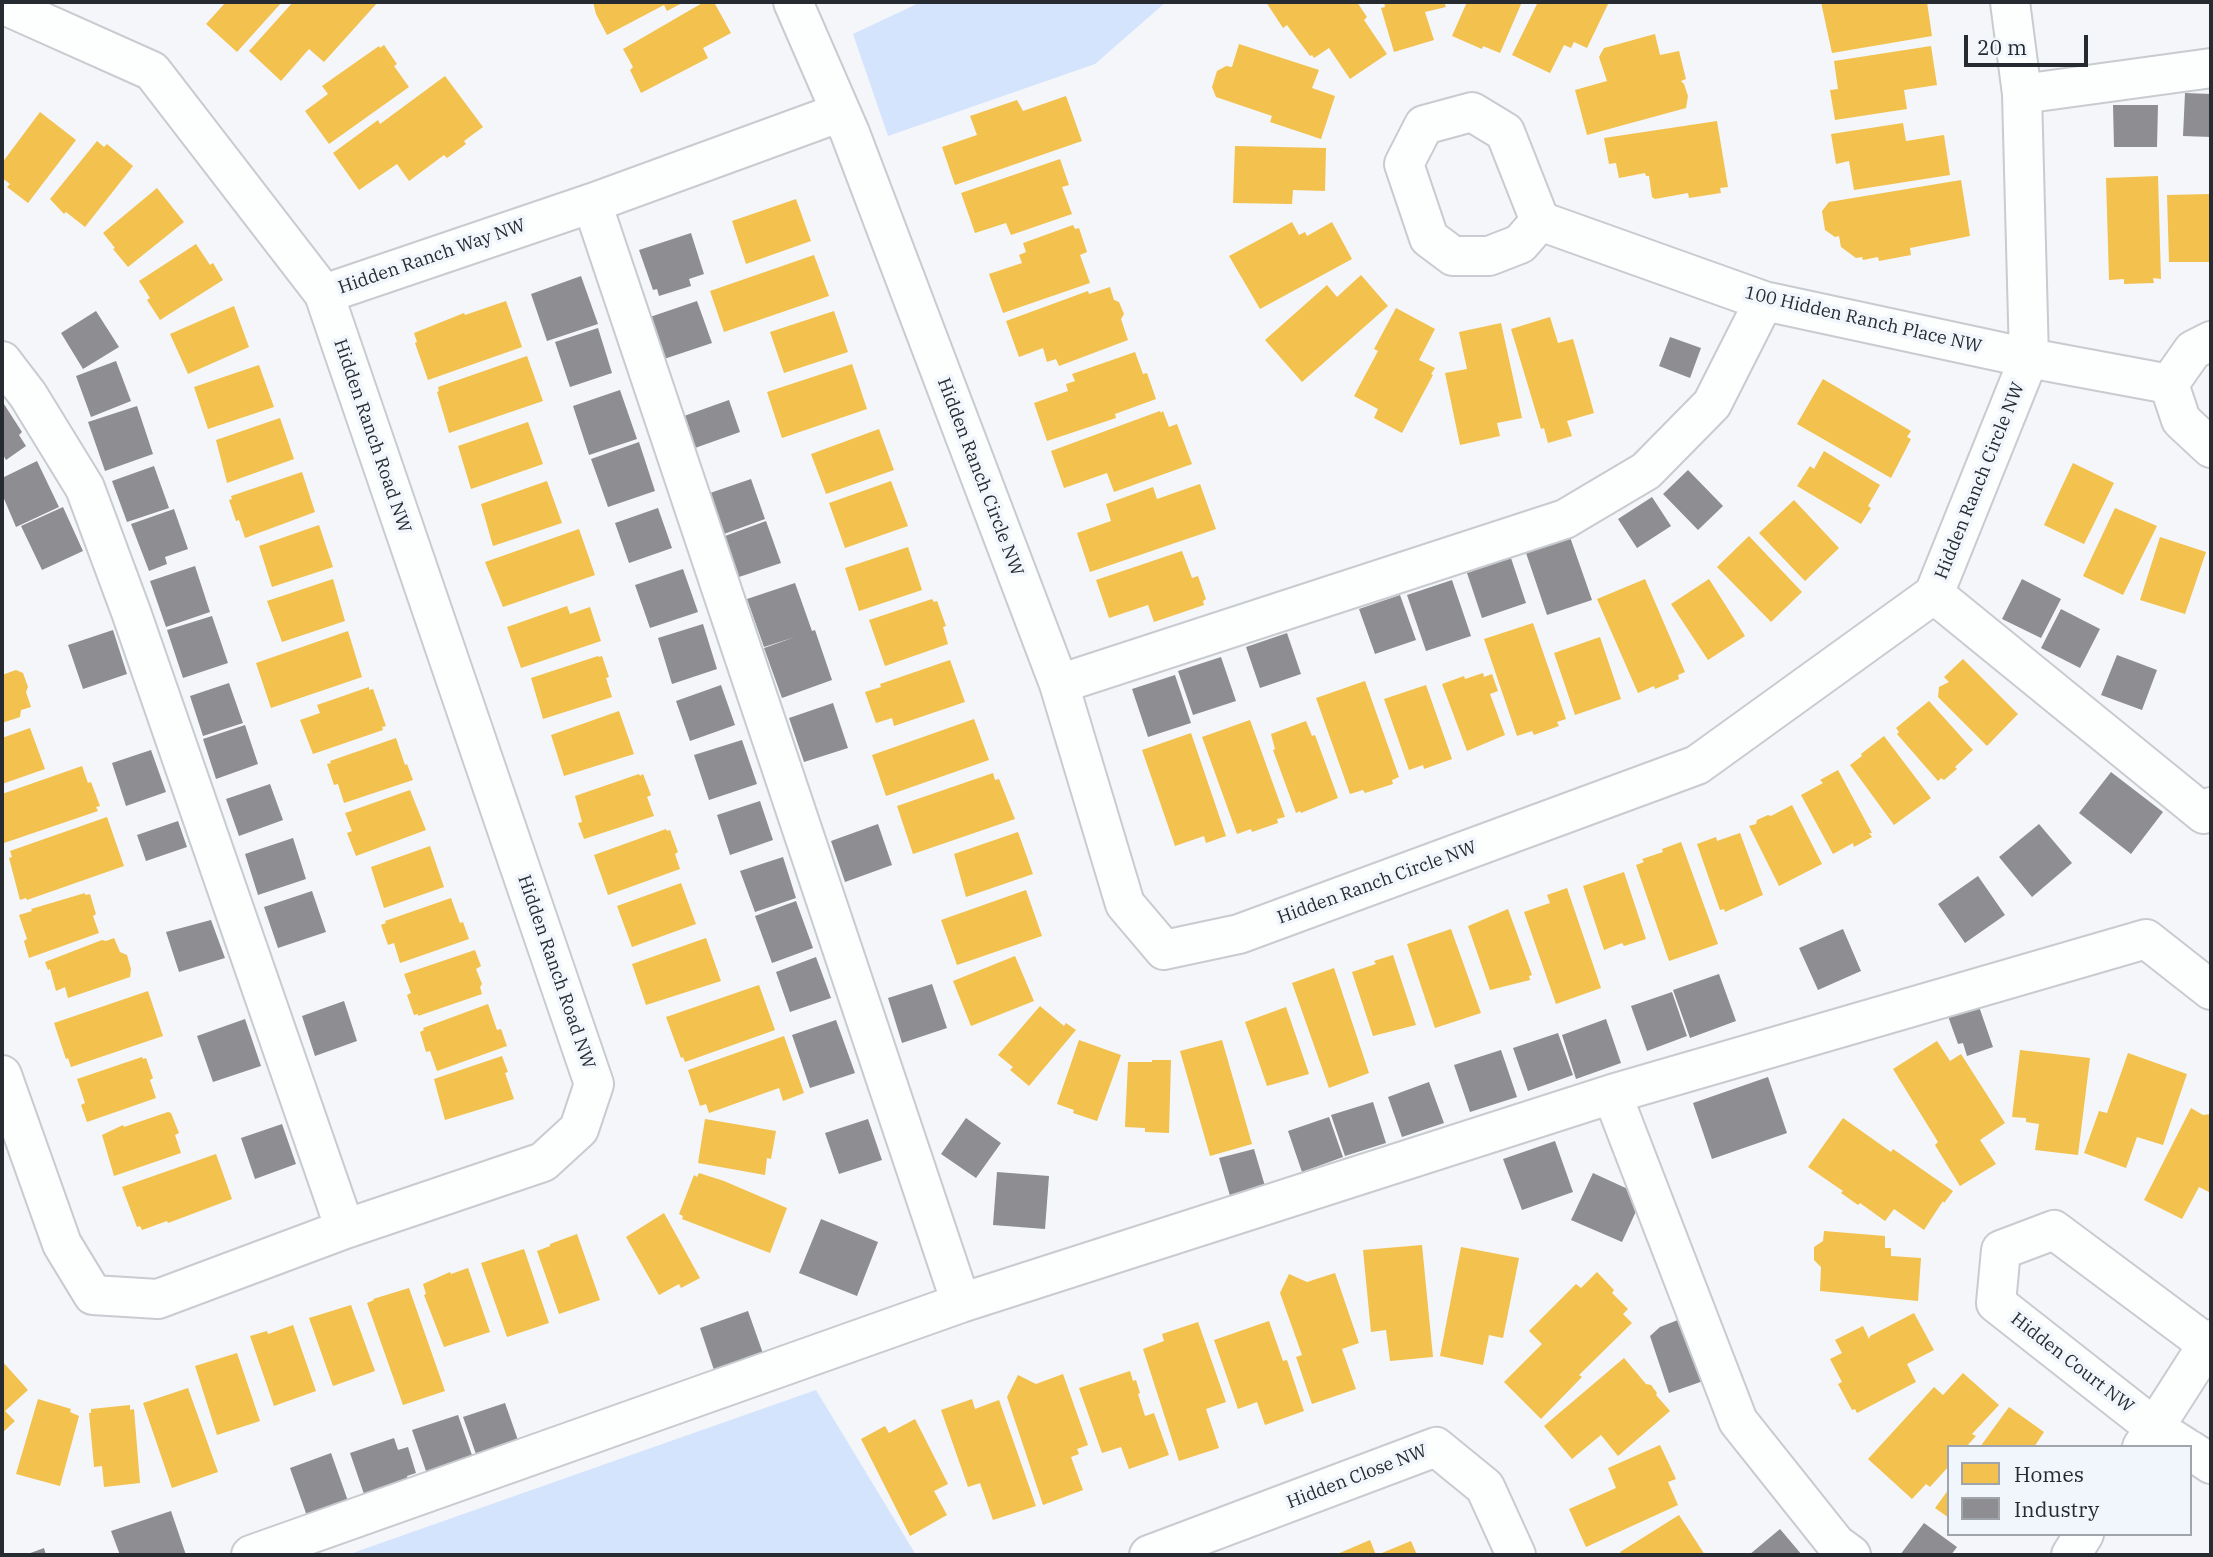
<!DOCTYPE html>
<html>
<head>
<meta charset="utf-8">
<style>
	body { margin:0 }
	#map { position:relative; width:2213px; height:1557px; overflow:hidden; background:#f4f6f9; font-family:"IBM Plex Serif",serif }
	canvas { display:block }
	.frame { position:absolute; inset:0; border:4px solid #262b31; pointer-events:none }
	.legend { position:absolute; left:1947px; top:1445px; width:245px; height:91px; box-sizing:border-box; background:#f1f6fc; border:2px solid #a0a5ab; margin:0; padding:9px 12px; list-style:none; font-size:21px; color:#262b31 }
	.legend li { display:flex; align-items:center; gap:14px; height:35px }
	.legend b { width:35px; border:2px solid #a0a5ab }
	.scale { position:absolute; left:1964px; top:35px; width:124px; height:32px; box-sizing:border-box; border:4px solid #262b31; border-top:0; padding-left:9px; font-size:21px; line-height:24px; white-space:nowrap; color:#262b31; -webkit-text-stroke:5px #f1f6fc; paint-order:stroke }
</style>
</head>
<body>
<div id="map">
<canvas width="2213" height="1557"></canvas>
<div class="frame"></div>
<ul class="legend">
<li><b style="height:19px;background:#f2c14e"></b>Homes</li>
<li><b style="height:19px;background:#8d8d92"></b>Industry</li>
</ul>
<div class="scale">20 m</div>
</div>
<script>
const context = document.querySelector('canvas').getContext('2d');
context.lineJoin = 'round';
function fill(path, color) {
  context.fillStyle = color;
  context.fill(path, 'evenodd');
}
function poly(rows) {
  const path = new Path2D();
  for (const r of rows) {
    path.moveTo(r[0], r[1]);
    for (let i = 2; i < r.length; i += 2) path.lineTo(r[i], r[i + 1]);
  }
  return path;
}
function strokePath(path, color, width, dash) {
  context.strokeStyle = color;
  context.lineWidth = width;
  context.lineCap = dash ? 'butt' : 'round';
  context.setLineDash(dash || []);
  context.stroke(path);
}
function label(font, color, halo, rows, align = 'center') {
  context.font = font + ' "IBM Plex Serif",serif';
  context.lineWidth = 7;
  context.setLineDash([]);
  context.textBaseline = 'middle';
  context.strokeStyle = halo;
  context.fillStyle = color;
  for (const [text, x, y, turn = 0] of rows) {
    context.save();
    context.translate(x, y);
    context.rotate((+turn || 0) * Math.PI / 180);
    context.textAlign = isNaN(turn) ? turn : align;
    if (halo) context.strokeText(text, 0, 0);
    context.fillText(text, 0, 0);
    context.restore();
  }
}
const green = poly([
	[921,2,1166,2,1095,64,888,136,853,34],
	[816,1390,916,1555,347,1555,685,1436]
]);
const homes = poly([
	[226,2,282,2,237,52,206,24],
	[293,2,378,2,324,62,309,49,281,81,249,51],
	[593,2,684,2,667,11,664,5,607,35,596,14],
	[704,2,714,2,731,33,703,48,708,58,641,93,630,70,633,67,623,49],
	[1266,2,1357,2,1367,17,1364,20,1387,54,1350,79,1329,48,1314,58,1312,55,1310,56,1287,25,1283,28],
	[1384,2,1444,2,1446,7,1425,12,1434,40,1394,52,1381,8,1385,7],
	[1467,2,1522,2,1500,53,1483,46,1482,49,1452,36],
	[1538,2,1609,2,1587,48,1574,42,1571,48,1564,45,1550,73,1512,55],
	[1821,2,1927,2,1932,36,1832,53],
	[1655,34,1660,55,1679,51,1686,79,1681,81,1684,84,1688,96,1686,108,1587,135,1575,90,1607,81,1599,57,1604,48],
	[1239,44,1319,70,1312,88,1335,96,1321,139,1270,122,1272,116,1216,97,1212,87,1217,71,1226,66,1232,67],
	[384,45,397,64,394,66,409,87,329,144,305,111,328,94,322,86,379,46,380,48],
	[1931,46,1937,85,1904,90,1907,109,1835,120,1830,90,1838,89,1834,61],
	[445,76,483,127,464,141,466,144,447,158,444,155,409,181,397,164,359,190,333,153,378,120,380,124],
	[1066,96,1082,141,955,185,942,147,977,135,970,116,1017,100,1023,111],
	[40,112,76,140,28,203,7,187,10,184,2,178,2,163],
	[1717,121,1728,187,1720,188,1721,193,1689,198,1688,193,1655,199,1652,197,1649,176,1646,176,1645,173,1619,178,1616,163,1609,164,1604,138],
	[1903,123,1906,141,1944,135,1950,175,1854,190,1849,161,1836,164,1831,134],
	[97,141,104,147,107,144,133,166,85,227,66,212,64,214,50,199],
	[1235,146,1326,148,1325,191,1293,190,1292,204,1233,203],
	[1060,159,1069,185,1062,187,1072,214,1011,235,1006,223,975,233,961,193],
	[2158,176,2161,279,2153,278,2154,283,2124,284,2124,279,2109,280,2106,178],
	[1961,180,1970,236,1910,248,1911,255,1879,261,1878,257,1863,260,1862,257,1856,258,1841,247,1839,236,1835,237,1825,230,1822,211,1829,202],
	[157,188,184,222,128,267,113,249,115,248,103,233],
	[2211,194,2211,262,2169,262,2167,195],
	[796,199,811,241,746,264,732,221],
	[1292,222,1299,235,1305,232,1307,236,1332,222,1352,259,1260,309,1229,256],
	[1073,225,1075,229,1079,228,1087,252,1080,255,1090,283,1003,313,989,274,1022,263,1019,255,1026,252,1023,243],
	[196,244,210,265,213,263,223,280,160,320,147,300,150,298,139,281],
	[814,255,829,296,724,332,710,291],
	[1361,275,1388,306,1302,382,1265,340,1327,285,1337,297],
	[1110,287,1114,300,1119,302,1124,314,1121,319,1128,340,1059,366,1056,359,1047,362,1043,348,1019,357,1006,321,1088,291,1089,294],
	[506,301,522,347,428,380,415,343,417,342,414,333,464,313,465,315],
	[234,306,249,347,188,374,170,334],
	[1396,308,1435,329,1419,360,1435,368,1431,374,1433,375,1402,433,1374,418,1378,409,1354,396,1378,351,1374,349],
	[834,311,848,352,784,373,770,332],
	[1550,317,1558,343,1573,339,1594,413,1567,421,1572,436,1548,443,1544,428,1541,429,1511,329],
	[1501,323,1522,418,1497,423,1500,436,1460,445,1445,373,1467,369,1459,332],
	[1135,352,1143,374,1147,373,1156,399,1115,414,1116,418,1047,441,1034,403,1068,391,1066,384,1075,381,1072,374],
	[527,356,543,401,449,433,437,392,439,391,438,387],
	[852,364,867,409,782,438,767,392],
	[259,365,274,407,208,429,194,387],
	[1823,379,1911,431,1907,437,1911,439,1891,478,1797,424],
	[1160,411,1161,413,1163,411,1169,427,1177,424,1192,464,1114,492,1107,473,1064,488,1051,451],
	[280,418,294,459,227,483,216,440],
	[528,422,543,464,471,489,458,446],
	[879,429,894,470,826,494,811,454],
	[1824,451,1880,485,1868,506,1871,508,1861,524,1797,486,1810,466,1814,469],
	[2073,463,2114,483,2084,544,2044,525],
	[302,472,315,512,245,538,239,520,236,521,229,500,232,499,231,496],
	[547,481,562,523,493,546,481,504],
	[891,481,908,526,845,548,829,503],
	[1200,484,1216,529,1090,572,1077,533,1111,521,1106,504,1153,487,1157,499],
	[1794,500,1839,548,1805,581,1759,533],
	[2115,508,2157,526,2123,595,2083,576],
	[319,525,333,567,272,587,259,546],
	[579,529,595,575,503,607,485,562],
	[1749,536,1802,592,1771,622,1717,567],
	[2160,537,2206,552,2185,614,2140,600],
	[908,547,922,590,859,611,845,568],
	[1182,551,1192,578,1198,576,1206,599,1203,601,1204,605,1154,622,1148,605,1109,618,1096,580],
	[333,579,345,621,282,642,267,601],
	[1645,579,1685,672,1678,675,1679,679,1655,689,1654,686,1638,693,1597,599],
	[1709,579,1745,636,1708,660,1671,604],
	[932,599,934,602,937,601,946,626,943,627,948,644,885,666,869,620],
	[567,606,570,614,590,607,601,641,521,668,507,627],
	[1533,623,1566,719,1557,722,1559,726,1534,735,1532,731,1517,736,1484,639],
	[348,631,362,677,271,708,256,663],
	[1600,637,1621,699,1575,715,1554,653],
	[598,656,599,657,602,656,609,677,606,678,612,697,543,719,531,678],
	[1963,659,2018,714,1987,746,1938,697,1939,687,1949,682,1944,677],
	[950,660,965,702,894,726,892,718,876,723,865,692,881,687,880,684],
	[16,670,23,673,28,687,26,692,31,707,21,710,20,717,2,723,2,675],
	[1483,673,1484,677,1492,674,1498,691,1490,694,1505,735,1467,751,1442,684,1464,676,1465,679],
	[1365,681,1399,777,1392,780,1393,784,1365,793,1363,790,1350,794,1316,698],
	[1426,685,1452,759,1424,769,1423,765,1409,770,1384,699],
	[369,687,369,690,373,689,386,726,382,727,383,730,313,754,300,720,320,713,317,705],
	[1929,701,1973,750,1955,767,1957,769,1944,780,1941,778,1938,781,1897,734,1899,732,1896,728],
	[619,711,634,754,564,776,551,735],
	[974,719,989,760,886,796,872,755],
	[1250,720,1285,817,1277,819,1278,823,1252,832,1251,829,1237,834,1202,737],
	[1306,721,1312,736,1315,735,1338,798,1301,813,1300,811,1296,813,1273,750,1275,749,1271,734],
	[30,728,45,769,2,784,2,738],
	[1191,733,1226,836,1206,843,1204,836,1175,846,1142,750],
	[1884,736,1931,798,1894,825,1850,765,1862,756,1861,754],
	[396,738,405,765,407,764,413,780,344,803,338,784,334,785,327,764,331,763,330,761],
	[82,766,88,783,91,782,100,806,96,807,98,811,4,843,2,837,2,794],
	[1838,770,1872,833,1869,833,1872,837,1854,847,1853,843,1833,854,1801,795,1823,783,1820,780],
	[993,773,995,780,999,779,1015,819,913,854,897,806],
	[639,774,640,776,643,774,651,795,647,797,654,816,584,839,578,823,582,822,575,796],
	[410,790,426,830,356,856,347,833,352,831,345,813],
	[1792,805,1822,864,1779,886,1749,826,1756,824,1757,820,1768,815,1771,816],
	[107,817,124,866,27,900,26,898,20,900,9,858,12,857,10,851],
	[666,829,667,831,670,830,678,852,675,854,680,869,608,895,594,855],
	[1018,832,1033,874,966,897,954,854],
	[1740,833,1763,895,1725,912,1724,909,1720,910,1697,844,1716,837,1717,841],
	[1681,842,1718,944,1669,961,1636,865,1644,862,1642,859,1663,852,1662,849],
	[430,846,444,887,384,908,371,867],
	[1624,872,1646,939,1624,946,1622,943,1604,950,1583,886],
	[681,883,696,924,632,947,617,906],
	[1567,888,1601,988,1556,1004,1524,912,1550,903,1547,895],
	[1026,890,1042,936,957,965,941,920],
	[85,893,85,895,90,894,96,914,93,916,99,933,29,958,24,941,27,939,19,915,32,911,31,909],
	[451,898,460,923,463,922,469,939,400,963,394,943,388,945,381,925,386,923,385,921],
	[1508,909,1532,975,1529,976,1530,980,1490,990,1468,926],
	[1451,929,1481,1013,1435,1028,1407,944],
	[114,938,120,952,127,955,131,969,130,977,68,998,65,987,56,991,50,969,48,970,45,962,102,940,106,941],
	[706,938,721,981,646,1005,632,964],
	[475,950,481,966,476,969,482,984,480,987,482,994,418,1016,418,1014,414,1015,407,995,411,993,404,974],
	[1393,955,1416,1025,1373,1036,1352,972,1376,964,1374,961],
	[1015,956,1034,1001,971,1026,953,981],
	[1334,968,1369,1073,1329,1088,1292,983],
	[759,985,775,1030,685,1062,683,1057,681,1058,666,1017],
	[148,991,163,1036,71,1067,68,1058,66,1059,54,1023],
	[488,1004,497,1030,501,1029,507,1046,437,1071,430,1051,426,1052,420,1032,424,1030,423,1028],
	[1040,1006,1064,1026,1066,1023,1076,1030,1029,1086,1010,1070,1013,1067,998,1055],
	[1286,1007,1309,1074,1267,1086,1245,1022],
	[784,1036,804,1093,783,1101,779,1088,709,1113,706,1104,700,1106,688,1070],
	[1079,1040,1121,1055,1097,1121,1073,1113,1074,1110,1057,1104],
	[1222,1040,1252,1144,1210,1156,1180,1051],
	[1937,1041,1950,1061,1961,1054,2005,1123,1980,1140,1996,1164,1960,1186,1935,1145,1938,1142,1893,1069],
	[2020,1050,2090,1058,2078,1155,2035,1150,2039,1124,2026,1122,2026,1118,2012,1117],
	[2128,1053,2187,1074,2163,1145,2137,1137,2126,1168,2084,1153,2099,1111,2107,1113],
	[502,1056,508,1072,505,1073,514,1099,445,1120,434,1079],
	[142,1057,143,1059,146,1058,153,1078,150,1080,156,1098,87,1122,81,1105,85,1103,77,1079],
	[1152,1060,1171,1060,1169,1133,1145,1132,1145,1128,1125,1127,1128,1062,1152,1062],
	[2191,1108,2203,1115,2211,1114,2211,1193,2199,1187,2182,1219,2144,1200],
	[168,1112,171,1113,179,1133,175,1135,181,1153,114,1176,102,1135,123,1125,124,1127],
	[1843,1118,1891,1152,1893,1149,1953,1191,1944,1203,1943,1201,1924,1230,1894,1209,1885,1221,1860,1203,1858,1205,1841,1193,1843,1191,1808,1167],
	[705,1119,776,1131,771,1159,767,1158,765,1175,698,1163],
	[216,1154,232,1199,168,1223,167,1221,142,1230,140,1226,137,1227,122,1187],
	[699,1173,724,1181,787,1208,770,1253,682,1219,683,1216,679,1214,694,1175,697,1177],
	[664,1213,700,1278,681,1288,679,1284,659,1295,626,1237],
	[1824,1231,1885,1236,1885,1248,1891,1248,1891,1256,1921,1258,1918,1301,1820,1291,1821,1267,1814,1260,1814,1247,1823,1241],
	[577,1234,600,1300,559,1314,537,1251,550,1246,550,1244],
	[1422,1245,1433,1357,1390,1361,1386,1330,1371,1332,1363,1250],
	[1461,1247,1519,1258,1503,1338,1489,1335,1483,1365,1440,1356],
	[524,1249,549,1323,507,1337,481,1263],
	[468,1268,490,1332,444,1347,424,1295,426,1294,423,1284,450,1272,451,1274],
	[1597,1272,1614,1290,1612,1293,1628,1309,1623,1314,1632,1323,1579,1375,1582,1377,1541,1419,1504,1382,1542,1344,1529,1331,1576,1284,1581,1288],
	[1335,1273,1359,1343,1342,1349,1356,1389,1312,1404,1296,1357,1302,1355,1280,1293,1289,1274,1307,1282],
	[409,1288,445,1391,403,1405,367,1303,374,1300,373,1299],
	[351,1305,375,1371,333,1386,309,1318],
	[1914,1313,1934,1350,1907,1364,1916,1382,1857,1413,1855,1409,1852,1410,1838,1384,1842,1382,1830,1359,1842,1353,1835,1340,1863,1326,1869,1339,1870,1336],
	[1269,1321,1283,1361,1287,1360,1304,1411,1265,1425,1257,1402,1238,1409,1214,1340],
	[1198,1322,1226,1402,1206,1409,1219,1448,1179,1461,1143,1349,1164,1341,1162,1334],
	[293,1325,316,1391,274,1406,250,1336,267,1331,268,1334],
	[237,1353,260,1421,217,1435,195,1366],
	[1624,1358,1646,1384,1651,1385,1657,1393,1656,1395,1670,1411,1618,1456,1601,1435,1572,1459,1544,1426],
	[2,1361,28,1390,5,1411,15,1421,2,1433],
	[1130,1371,1133,1381,1136,1380,1140,1393,1138,1394,1145,1416,1154,1413,1169,1455,1129,1469,1121,1447,1102,1453,1079,1388],
	[1963,1373,1999,1405,1972,1434,1976,1436,1966,1447,1949,1447,1949,1466,1930,1487,1926,1484,1912,1499,1868,1459,1934,1387,1943,1395],
	[1063,1374,1088,1445,1077,1449,1079,1454,1071,1457,1083,1490,1043,1505,1007,1397,1018,1375,1036,1384],
	[188,1388,218,1472,172,1488,143,1403],
	[38,1399,71,1409,70,1412,79,1416,60,1486,16,1474],
	[972,1399,975,1409,999,1400,1036,1506,993,1520,980,1483,968,1487,941,1410],
	[130,1405,130,1410,134,1409,140,1483,104,1487,102,1466,94,1467,89,1413,91,1413,91,1409],
	[2009,1407,2044,1432,2034,1447,1980,1447],
	[915,1419,948,1484,934,1491,947,1515,910,1536,861,1439,885,1426,889,1433],
	[1660,1445,1676,1479,1668,1482,1678,1505,1586,1547,1569,1509,1616,1488,1608,1468],
	[1949,1489,1949,1518,1935,1508],
	[1679,1515,1705,1555,1622,1555,1620,1552],
	[1370,1540,1376,1555,1335,1555],
	[1411,1541,1417,1555,1377,1555]
]);
const industry = poly([
	[2185,93,2211,94,2211,137,2183,136],
	[2113,105,2158,105,2157,147,2114,147],
	[691,233,704,274,689,279,691,286,659,296,657,289,653,290,639,250],
	[581,276,598,324,547,341,531,294],
	[697,301,712,343,664,359,650,317],
	[96,311,119,347,83,369,61,333],
	[598,328,612,373,570,387,555,342],
	[1670,337,1701,348,1690,378,1659,366],
	[116,361,131,401,91,417,76,376],
	[620,390,637,439,589,455,573,406],
	[729,400,740,432,695,448,684,416],
	[2,401,22,432,19,435,26,446,6,460,2,453],
	[137,406,153,454,105,471,88,422],
	[639,442,655,491,608,507,591,459],
	[37,461,59,507,16,527,2,494,2,478],
	[154,466,169,508,127,522,112,481],
	[1688,470,1723,506,1698,530,1663,494],
	[751,479,765,519,724,534,710,493],
	[1652,497,1671,526,1637,548,1618,519],
	[63,507,83,551,42,570,21,526],
	[658,508,672,548,629,563,615,523],
	[174,509,188,549,165,557,167,564,149,571,131,524],
	[766,521,781,563,739,577,725,536],
	[1570,537,1592,600,1547,615,1526,553],
	[1511,558,1526,603,1482,618,1467,573],
	[195,566,210,612,166,627,150,581],
	[683,569,698,612,650,628,635,585],
	[2022,579,2061,599,2041,638,2002,619],
	[1452,580,1471,636,1426,651,1407,595],
	[795,583,812,631,815,630,832,680,782,698,764,648,795,637,764,647,747,599],
	[1400,595,1416,640,1375,654,1359,609],
	[2061,609,2100,629,2080,668,2041,648],
	[212,616,228,663,183,678,167,630],
	[703,624,717,669,672,684,658,638],
	[113,630,127,674,83,689,68,645],
	[1287,633,1301,674,1260,688,1246,647],
	[2117,655,2157,670,2142,710,2101,695],
	[1221,657,1236,701,1193,715,1178,671],
	[1175,675,1191,723,1148,737,1132,689],
	[229,683,243,723,203,736,190,696],
	[721,685,735,725,690,741,676,701],
	[833,703,848,748,804,762,789,718],
	[245,725,258,764,216,779,203,739],
	[742,740,757,784,709,800,694,755],
	[151,750,166,792,126,806,112,763],
	[2111,772,2163,812,2131,854,2079,813],
	[270,784,283,820,239,836,226,799],
	[760,801,773,840,730,855,717,815],
	[178,821,187,847,146,861,137,835],
	[878,824,892,865,845,882,831,841],
	[2039,824,2072,863,2032,897,1999,857],
	[293,838,306,879,258,895,245,854],
	[783,857,796,898,755,912,740,871],
	[1978,876,2005,915,1965,943,1938,904],
	[312,891,326,932,278,948,264,907],
	[796,901,813,948,772,963,755,916],
	[211,920,225,958,179,972,166,932],
	[1843,929,1861,971,1818,990,1799,948],
	[816,957,831,998,790,1012,776,972],
	[1719,974,1736,1021,1690,1038,1673,990],
	[932,984,947,1028,902,1043,888,998],
	[1672,992,1687,1036,1647,1051,1631,1006],
	[1975,995,1993,1047,1967,1056,1963,1043,1958,1044,1944,1005],
	[344,1001,357,1041,315,1056,302,1016],
	[245,1019,261,1066,213,1082,197,1036],
	[1606,1019,1621,1063,1576,1079,1562,1035],
	[836,1020,855,1073,810,1088,792,1035],
	[1558,1033,1573,1075,1528,1091,1513,1048],
	[1501,1050,1517,1097,1470,1112,1454,1065],
	[1768,1077,1787,1133,1712,1159,1693,1103],
	[1429,1082,1444,1123,1402,1137,1388,1097],
	[1373,1102,1386,1143,1345,1156,1331,1115],
	[1329,1117,1343,1157,1302,1172,1288,1131],
	[966,1118,1001,1143,976,1178,941,1154],
	[868,1119,882,1160,839,1174,825,1133],
	[282,1124,296,1164,255,1179,241,1138],
	[1555,1141,1573,1192,1522,1210,1503,1159],
	[1254,1149,1265,1186,1230,1196,1219,1158],
	[997,1172,1049,1176,1045,1229,993,1225],
	[1593,1173,1643,1196,1622,1242,1571,1220],
	[821,1219,878,1242,857,1296,799,1273],
	[748,1311,765,1359,716,1376,700,1328],
	[1688,1316,1709,1379,1669,1393,1650,1336,1660,1327],
	[505,1403,519,1443,477,1457,463,1417],
	[458,1415,473,1458,427,1474,412,1430],
	[394,1438,398,1450,408,1447,416,1473,407,1476,409,1482,365,1497,350,1453],
	[331,1453,348,1501,307,1516,290,1468],
	[171,1511,186,1555,120,1555,111,1531],
	[1924,1523,1957,1547,1951,1555,1900,1555],
	[1780,1529,1802,1555,1749,1555],
	[44,1548,46,1555,25,1555]
]);
const minor = poly([
	[793,2,850,133,1059,684,1125,904,1164,950,1239,934,1697,765,1934,594,2029,358,2022,94,2010,2],
	[2,4,152,71,324,294,592,203,841,112],
	[2022,94,2211,68],
	[592,203,961,1303],
	[1540,221,1520,244,1489,256,1453,256,1429,238,1404,164,1424,125,1472,112,1505,132,1540,221,1764,301,2029,358,2169,384],
	[2,361,28,395,85,488,131,612,345,1229],
	[2169,384,2181,420,2211,448],
	[2169,384,2193,350,2211,341],
	[1934,594,2204,814,2211,807],
	[1059,684,1565,519,1646,471,1712,404,1764,301],
	[2,1075,62,1244,93,1295,158,1299,345,1229,543,1162,579,1129,594,1084,324,294],
	[1612,1094,1738,1421,1836,1544,1851,1555],
	[2142,1447,2211,1339],
	[2185,1447,2155,1428,1996,1303,2001,1250,2054,1230,2211,1347],
	[2190,1450,2211,1464],
	[251,1555,961,1303,1612,1094,2146,939,2211,990],
	[1149,1555,1436,1447,1485,1487,1516,1555],
	[2071,1555,2084,1534]
]);
const streetNames = [
	["Hidden Ranch Way NW",432,257,-19],
	["100 Hidden Ranch Place NW",1863,320,13],
	["Hidden Ranch Road NW",372,436,71],
	["Hidden Ranch Circle NW",980,477,69],
	["Hidden Ranch Circle NW",1980,481,-68],
	["Hidden Ranch Circle NW",1377,883,-20],
	["Hidden Ranch Road NW",556,972,71],
	["Hidden Court NW",2072,1363,38],
	["Hidden Close NW",1357,1477,-21]
];
fill(green, '#d4e4fc');
fill(homes, '#f2c14e');
fill(industry, '#8d8d92');
strokePath(minor, '#c8cbcf', 42);
strokePath(minor, '#fdfefe', 38);
label('18px', '#262b31', '#f1f6fc', streetNames);
</script>
</body>
</html>
